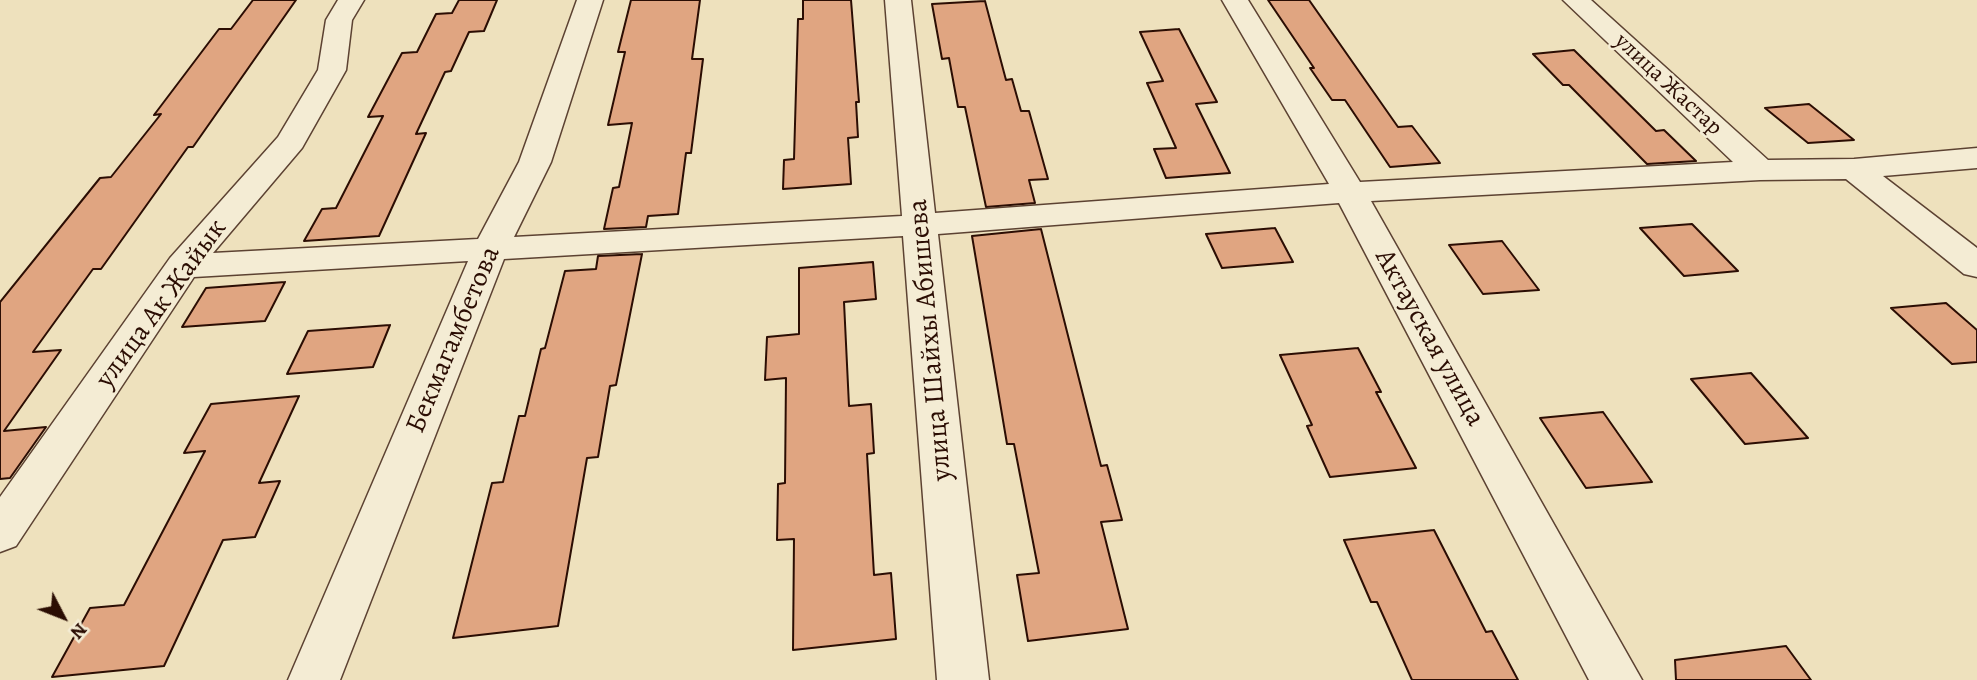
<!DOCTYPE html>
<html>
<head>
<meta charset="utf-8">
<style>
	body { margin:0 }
	#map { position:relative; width:1977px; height:680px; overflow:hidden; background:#eee1bd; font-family:Alegreya,serif }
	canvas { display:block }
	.north { position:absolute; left:28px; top:582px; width:70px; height:70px; -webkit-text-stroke:5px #f4ecd4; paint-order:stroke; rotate:132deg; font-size:19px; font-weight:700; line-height:28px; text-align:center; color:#2b0d03 }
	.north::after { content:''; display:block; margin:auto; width:24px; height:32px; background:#2b0d03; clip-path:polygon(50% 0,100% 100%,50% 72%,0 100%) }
</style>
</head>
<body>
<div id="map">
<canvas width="1977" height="680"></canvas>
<div class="north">N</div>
</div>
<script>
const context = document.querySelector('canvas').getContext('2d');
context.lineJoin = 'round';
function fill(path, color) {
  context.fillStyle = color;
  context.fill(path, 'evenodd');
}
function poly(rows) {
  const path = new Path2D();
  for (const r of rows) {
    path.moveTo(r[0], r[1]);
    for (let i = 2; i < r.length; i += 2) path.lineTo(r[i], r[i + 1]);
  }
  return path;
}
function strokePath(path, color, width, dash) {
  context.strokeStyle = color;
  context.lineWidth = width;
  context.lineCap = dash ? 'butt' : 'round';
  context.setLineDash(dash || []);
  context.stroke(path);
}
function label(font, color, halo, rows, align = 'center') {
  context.font = font + ' Alegreya,serif';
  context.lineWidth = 5;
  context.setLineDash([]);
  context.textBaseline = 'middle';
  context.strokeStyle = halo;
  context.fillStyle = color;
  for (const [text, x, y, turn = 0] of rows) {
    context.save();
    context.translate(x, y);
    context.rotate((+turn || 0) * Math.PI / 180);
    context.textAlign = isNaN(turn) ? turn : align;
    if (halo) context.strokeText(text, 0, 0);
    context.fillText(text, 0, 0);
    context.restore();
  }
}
const building = poly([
	[253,0,296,0,193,147,188,147,101,269,93,269,33,352,61,350,4,431,46,427,10,478,0,479,0,302,100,178,111,177,161,114,154,115,219,29,231,29,253,0],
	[459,0,497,0,484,31,469,32,451,71,445,72,416,134,426,133,379,236,304,241,322,209,336,208,383,116,368,117,402,53,417,52,436,14,452,13,459,0],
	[631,0,700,0,692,59,703,59,691,153,686,153,678,214,648,216,646,227,604,229,613,188,619,187,632,123,608,125,625,52,618,52,631,0],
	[803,0,851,0,859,102,856,102,858,137,848,138,851,184,783,189,784,160,794,159,798,19,803,19,803,0],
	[1268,0,1309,0,1398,127,1412,126,1440,163,1390,167,1345,100,1332,100,1310,68,1314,68,1268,0],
	[985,1,1006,80,1012,79,1021,111,1029,111,1048,179,1029,180,1035,203,986,207,965,107,958,107,949,58,942,59,932,4,985,1],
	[1179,29,1217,102,1196,104,1230,173,1166,178,1154,149,1176,148,1147,83,1163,81,1140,32,1179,29],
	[1574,50,1656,131,1664,130,1696,161,1647,164,1569,85,1563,85,1533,54,1574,50],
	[1809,104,1854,140,1808,143,1765,108,1809,104],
	[1692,224,1738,271,1684,276,1640,228,1692,224],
	[1275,228,1293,262,1222,268,1206,234,1275,228],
	[1041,229,1101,466,1107,465,1122,520,1101,522,1128,629,1028,641,1017,575,1039,573,1014,444,1007,444,972,236,1041,229],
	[1502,241,1539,290,1483,294,1449,245,1502,241],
	[642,254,616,385,610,386,598,457,587,458,558,626,453,638,492,483,503,482,519,416,525,416,541,349,545,348,565,271,596,269,598,256,642,254],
	[873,262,876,299,844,302,849,406,871,404,874,453,867,454,874,575,891,573,896,639,793,650,794,539,777,540,778,484,785,483,786,378,765,380,767,337,799,334,799,268,873,262],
	[285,282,265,321,182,327,206,288,285,282],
	[1946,303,1977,330,1977,362,1952,364,1891,308,1946,303],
	[390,325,373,367,287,374,308,331,390,325],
	[1358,348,1381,392,1376,392,1416,468,1330,477,1307,426,1312,425,1280,355,1358,348],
	[1751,373,1808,438,1745,444,1691,379,1751,373],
	[299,396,259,483,280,481,255,537,223,540,164,666,52,677,90,608,124,605,205,451,184,453,211,404,299,396],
	[1603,412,1652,482,1586,488,1540,418,1603,412],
	[1434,530,1486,632,1492,631,1518,680,1412,680,1377,602,1371,602,1344,540,1434,530],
	[1786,646,1811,680,1676,680,1675,660,1786,646]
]);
const street = poly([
	[338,0,364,0,352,20,346,70,302,148,213,253,478,239,519,162,577,0,603,0,551,162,514,237,902,216,885,0,911,0,935,213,1329,184,1222,0,1248,0,1360,182,1733,162,1563,0,1591,0,1768,160,1854,159,1977,148,1977,168,1883,176,1977,248,1977,277,1964,274,1846,179,1760,180,1371,201,1642,680,1589,680,1339,203,938,234,989,680,937,680,903,236,504,259,340,680,288,680,468,261,194,277,16,546,0,552,0,497,170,258,278,137,318,70,326,20,338,0]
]);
const farStreetnames = [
	["улица Жастар",1668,85,43]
];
const streetNames = [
	["улица Ак Жайык",162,304,-54],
	["Актауская улица",1429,338,61],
	["Бекмагамбетова",454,340,-67],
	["улица Шайхы Абишева",931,340,-95]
];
fill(building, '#e0a581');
strokePath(building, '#2b0d03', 2);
strokePath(street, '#5c4232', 3);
fill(street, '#f4ecd4');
label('23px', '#2b0d03', '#f4ecd4', farStreetnames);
label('28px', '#2b0d03', '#f4ecd4', streetNames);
</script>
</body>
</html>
